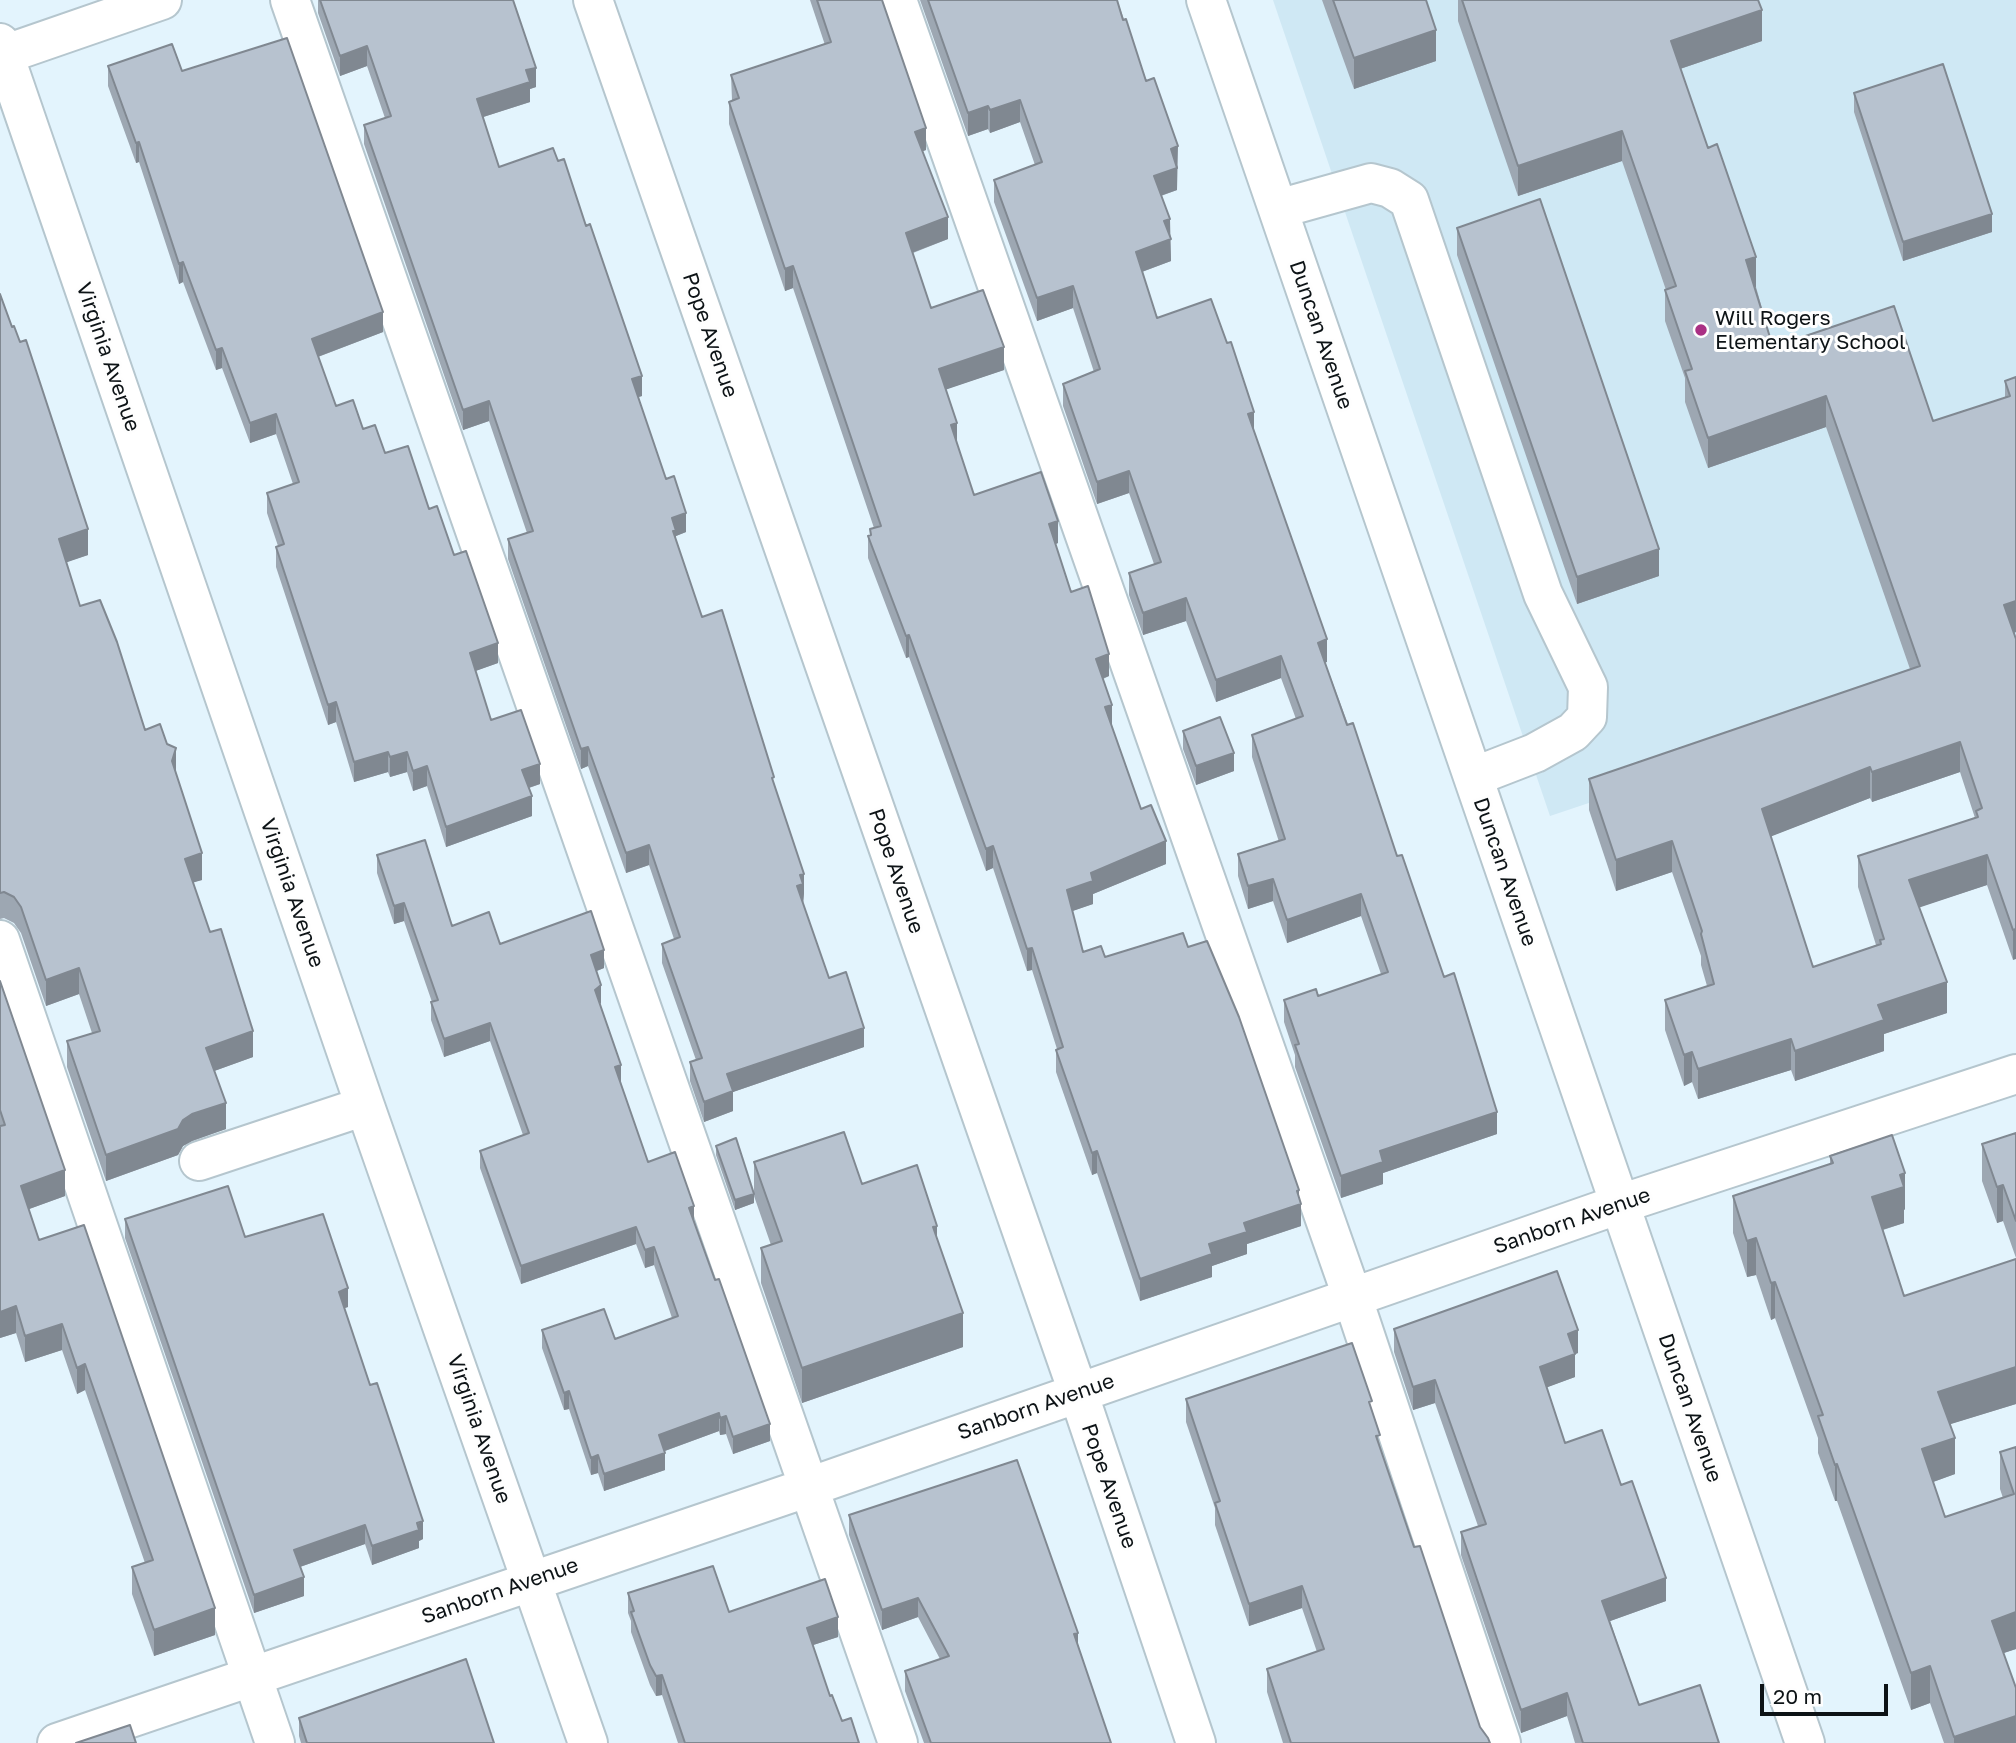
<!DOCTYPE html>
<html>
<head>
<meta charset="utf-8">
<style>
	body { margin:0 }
	#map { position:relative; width:2016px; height:1743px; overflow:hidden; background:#e3f4fd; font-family:"Golos Text",sans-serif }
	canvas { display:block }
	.scale { position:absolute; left:1760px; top:1684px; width:128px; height:32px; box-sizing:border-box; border:4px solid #0d1316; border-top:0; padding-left:9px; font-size:21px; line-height:24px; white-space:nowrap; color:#0d1316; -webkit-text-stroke:5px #fefefe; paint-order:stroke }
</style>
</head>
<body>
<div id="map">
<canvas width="2016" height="1743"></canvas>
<div class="scale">20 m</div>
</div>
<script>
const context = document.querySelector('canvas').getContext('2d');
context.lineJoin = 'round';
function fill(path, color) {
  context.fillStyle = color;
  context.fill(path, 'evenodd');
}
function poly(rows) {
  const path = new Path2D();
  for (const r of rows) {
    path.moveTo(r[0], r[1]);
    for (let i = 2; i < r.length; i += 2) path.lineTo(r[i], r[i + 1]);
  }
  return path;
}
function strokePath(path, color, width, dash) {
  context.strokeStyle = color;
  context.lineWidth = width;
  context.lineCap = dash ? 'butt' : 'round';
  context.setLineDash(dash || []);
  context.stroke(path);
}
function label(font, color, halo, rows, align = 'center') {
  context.font = font + ' "Golos Text",sans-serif';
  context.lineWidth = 6;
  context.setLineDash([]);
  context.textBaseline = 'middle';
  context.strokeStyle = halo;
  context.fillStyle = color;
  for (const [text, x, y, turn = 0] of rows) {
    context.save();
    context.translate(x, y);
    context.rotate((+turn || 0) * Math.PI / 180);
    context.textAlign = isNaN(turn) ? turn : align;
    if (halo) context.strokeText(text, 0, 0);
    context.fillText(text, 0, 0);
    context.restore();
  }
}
const built = poly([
	[1273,0,2016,0,2016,660,1550,816]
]);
const minor = poly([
	[290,0,898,1743],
	[593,0,1078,1392,1196,1743],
	[897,0,1352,1296,1501,1743],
	[1206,0,1805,1743],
	[0,43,365,1106,588,1743],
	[0,56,162,0],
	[1278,209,1371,183,1390,188,1409,200,1543,594,1588,687,1587,717,1573,732,1535,753,1473,777],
	[0,940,275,1743],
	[199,1161,365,1106],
	[57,1743,809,1487,1620,1204,2016,1074]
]);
const wall = poly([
	[318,0,513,0,536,87,530,89,530,102,483,117,499,167,642,396,638,397,666,479,686,532,676,536,676,541,702,617,774,787,804,893,803,904,829,978,864,1047,733,1092,733,1111,704,1122,690,1081,690,1062,696,1060,662,963,662,944,674,939,649,865,626,873,588,766,581,769,508,559,508,539,527,533,489,421,463,430,364,144,364,125,385,118,367,66,340,76,318,13],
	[810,0,882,0,926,150,923,151,948,239,913,253,931,308,1004,370,946,389,957,445,974,495,1058,543,1055,544,1071,592,1109,676,1103,679,1112,726,1141,809,1166,864,1093,894,1093,904,1072,911,1083,952,1105,957,1188,947,1299,1199,1301,1226,1247,1244,1247,1254,1212,1266,1212,1277,1140,1301,1097,1173,1092,1175,1056,1072,1056,1050,1057,1049,1032,970,1027,971,993,868,986,871,909,657,906,658,868,558,868,536,870,535,870,529,874,528,793,288,785,291,729,124,729,102,732,100,731,75,825,45],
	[920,0,1117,0,1178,168,1177,169,1177,190,1161,196,1170,237,1171,261,1142,272,1157,318,1254,431,1327,662,1325,662,1397,856,1497,1134,1383,1173,1383,1184,1341,1198,1295,1067,1295,1055,1284,1022,1284,1000,1318,996,1381,974,1361,916,1287,943,1273,901,1248,909,1238,876,1238,854,1279,842,1252,757,1252,735,1296,719,1281,678,1216,702,1186,621,1143,635,1129,595,1129,573,1154,564,1129,493,1097,504,1063,406,1063,384,1094,372,1073,308,1037,321,994,202,994,180,1035,165,1020,122,990,133,988,129,968,136],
	[1322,0,1426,0,1436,61,1354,89],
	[1458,0,1758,0,1762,41,1680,69,1756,287,1773,347,1933,421,2005,398,2005,381,2016,377,2016,632,2014,633,2013,960,1987,885,1919,907,1947,1013,1884,1034,1884,1051,1795,1081,1791,1070,1698,1099,1692,1082,1684,1086,1665,1030,1665,1000,1707,986,1701,965,1701,956,1672,872,1616,891,1589,810,1589,779,1910,669,1826,427,1708,468,1685,402,1685,378,1665,321,1665,290,1666,290,1622,161,1518,196,1458,21],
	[1960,772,1975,818,1858,856,1858,887,1876,945,1813,967,1771,836,1870,798,1872,802],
	[108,66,182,71,383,332,318,357,336,406,363,429,385,453,429,509,454,555,498,663,475,671,491,720,540,784,529,788,532,816,446,847,427,786,413,791,407,772,390,777,388,772,354,782,336,722,328,725,276,567,276,547,278,546,267,513,267,493,293,484,276,434,250,443,222,368,216,370,183,282,179,284,139,162,136,163,108,86],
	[1854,93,1992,232,1903,261,1854,112],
	[1457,228,1659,576,1577,604,1457,255],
	[0,294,88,555,66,562,80,606,145,730,176,774,202,880,193,882,253,1057,214,1071,226,1129,192,1141,183,1146,178,1155,106,1181,67,1067,67,1041,92,1033,79,994,46,1006,21,933,14,923,4,918,0,919],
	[1183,731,1234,771,1196,785,1183,749],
	[377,855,452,926,500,944,604,968,597,971,601,1003,600,1004,620,1083,648,1162,694,1220,770,1441,733,1454,726,1434,720,1435,719,1431,665,1451,665,1470,604,1491,598,1473,591,1475,569,1409,564,1410,542,1348,542,1330,615,1339,672,1318,654,1265,645,1268,636,1244,521,1284,480,1168,480,1151,523,1135,490,1041,444,1057,431,1020,431,1002,432,1002,404,921,394,924,377,873],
	[0,981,65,1196,29,1209,39,1240,215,1635,154,1656,132,1594,132,1567,145,1563,85,1390,77,1394,62,1350,25,1362,16,1333,0,1338],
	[2016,1133,2016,1258,2003,1221,1997,1223,1982,1181,1982,1144],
	[716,1146,754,1203,735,1210,716,1155],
	[1830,1156,1905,1209,1904,1210,1904,1223,1883,1230,1904,1296,2016,1259,2016,1404,1950,1424,1955,1474,1933,1482,1945,1517,2003,1498,2000,1489,2000,1452,2016,1447,2016,1649,2003,1653,2016,1743,1944,1743,1930,1703,1911,1710,1837,1501,1835,1501,1818,1453,1818,1438,1775,1318,1771,1320,1756,1275,1747,1277,1733,1233,1733,1196,1830,1164],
	[754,1162,862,1184,937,1240,963,1347,802,1403,761,1283,761,1248,771,1245,754,1196],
	[125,1219,245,1237,348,1307,344,1308,423,1539,419,1541,419,1548,372,1565,365,1544,300,1567,304,1596,254,1613,125,1238],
	[1394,1329,1578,1353,1575,1354,1575,1377,1547,1387,1565,1443,1621,1485,1666,1601,1610,1621,1639,1705,1719,1743,1575,1743,1567,1716,1521,1733,1461,1555,1461,1532,1478,1526,1435,1403,1413,1410,1394,1352],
	[1186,1399,1372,1411,1380,1446,1414,1547,1480,1727,1490,1743,1283,1743,1267,1692,1267,1669,1317,1652,1302,1608,1249,1626,1215,1525,1215,1508,1186,1422],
	[849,1515,1078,1645,1111,1743,924,1743,905,1691,905,1671,940,1659,918,1617,882,1630,849,1535],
	[628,1593,729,1612,838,1637,813,1645,830,1696,842,1721,859,1743,678,1743,662,1695,656,1696,650,1685,631,1632,631,1621,628,1613],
	[299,1718,494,1743,301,1743,299,1736]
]);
const shadedWall = poly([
	[1762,10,1762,41,1671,72,1671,41],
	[1436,30,1436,61,1354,89,1354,58],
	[367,46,367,66,340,76,340,56],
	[536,68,536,87,530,89,530,102,477,119,477,99,526,70],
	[1020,100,1020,122,990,133,990,110],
	[988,106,988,129,968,136,968,113],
	[926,128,926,150,915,154,915,132],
	[1622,131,1622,161,1518,196,1518,166],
	[139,142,139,162,136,163,136,143],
	[1178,146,1177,190,1154,198,1154,176,1171,149],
	[1992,214,1992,232,1903,261,1903,242],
	[948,217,948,239,906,255,906,233],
	[1170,219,1171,261,1136,274,1136,252,1164,221],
	[1756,257,1756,287,1746,290,1746,260],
	[183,262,183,282,179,284,179,264],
	[793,266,793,288,785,291,785,269],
	[1073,286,1073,308,1037,321,1037,298],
	[383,312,383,332,312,359,312,339],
	[1004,347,1004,370,939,392,939,369],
	[222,348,222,368,216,370,216,350],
	[642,376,642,396,632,399,632,379],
	[1826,396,1826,427,1708,468,1708,438],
	[489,401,489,421,463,430,463,410],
	[1254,412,1254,434,1248,414],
	[276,414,276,434,250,443,250,423],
	[957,423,957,445,951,425],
	[1129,471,1129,493,1097,504,1097,482],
	[686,513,686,532,676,536,676,550,673,551,672,518],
	[1058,521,1058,543,1049,547,1049,524],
	[88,529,88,555,59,565,59,539],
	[1659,549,1659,576,1577,604,1577,577],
	[1186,598,1186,621,1143,635,1143,613],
	[2016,601,2016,632,2004,636,2004,605],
	[909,635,909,657,906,658,906,636],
	[1327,639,1327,662,1318,665,1318,643],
	[498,643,498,663,470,673,470,653],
	[1109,654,1109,676,1096,681,1096,659],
	[1281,656,1281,678,1216,702,1216,680],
	[336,702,336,722,328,725,328,705],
	[1112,705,1112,727,1105,707],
	[1960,742,1960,772,1872,802,1872,772],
	[588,747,588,766,581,769,581,749],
	[176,748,176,774,172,761],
	[388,752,388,772,354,782,354,762],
	[407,752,407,772,390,777,390,757],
	[1234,753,1234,771,1196,785,1196,766],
	[540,764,540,784,522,790,522,770],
	[427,766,427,786,413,791,413,771],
	[1870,767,1870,798,1762,840,1762,809],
	[532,796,532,816,446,847,446,827],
	[1166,841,1166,864,1093,894,1093,904,1067,913,1067,890,1091,873],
	[1672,841,1672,872,1616,891,1616,860],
	[649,845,649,865,626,873,626,853],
	[993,846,993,868,986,871,986,849],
	[202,853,202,880,185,885,185,859],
	[1987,855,1987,885,1909,911,1909,880],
	[804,874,804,893,803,904,797,886,800,875],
	[1273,879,1273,901,1248,909,1248,886],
	[1361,894,1361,916,1287,943,1287,920],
	[404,903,404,921,394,924,394,906],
	[2016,929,2016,959,2013,960,2013,930],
	[1032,948,1032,970,1027,971,1027,949],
	[604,950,604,968,591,973,591,955],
	[79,968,79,994,46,1006,46,980],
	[1947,982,1947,1013,1884,1034,1884,1051,1795,1081,1795,1051,1878,1005],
	[601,985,601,1003,595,1008,595,990],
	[490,1023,490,1041,444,1057,444,1039],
	[864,1028,864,1047,733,1092,733,1111,704,1122,704,1102,727,1074],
	[253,1031,253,1057,206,1074,206,1048],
	[1791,1039,1791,1070,1698,1099,1698,1069],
	[1692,1052,1692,1082,1684,1086,1684,1055],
	[621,1065,621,1083,615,1085,615,1067],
	[226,1103,226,1129,192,1141,183,1146,178,1155,106,1181,106,1155,183,1120,192,1114],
	[1497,1112,1497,1134,1383,1173,1383,1184,1341,1198,1341,1176,1380,1151],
	[1097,1151,1097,1173,1092,1175,1092,1153],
	[65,1170,65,1196,21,1212,21,1186],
	[1905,1173,1905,1209,1904,1210,1904,1223,1872,1233,1872,1197,1900,1175],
	[2003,1185,2003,1221,1997,1223,1997,1187],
	[1299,1190,1299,1204,1301,1204,1301,1226,1247,1244,1247,1254,1212,1266,1212,1277,1140,1301,1140,1279,1209,1244],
	[754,1194,754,1203,735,1210,735,1200],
	[694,1206,694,1224,689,1208],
	[937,1226,937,1260,933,1227],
	[636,1227,636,1244,521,1284,521,1266],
	[1756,1238,1756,1275,1747,1277,1747,1241],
	[654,1247,654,1265,645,1268,645,1250],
	[1775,1282,1775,1318,1771,1320,1771,1283],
	[348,1288,348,1307,339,1310,339,1292],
	[16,1306,16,1333,0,1338,0,1312],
	[963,1313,963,1347,802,1403,802,1368],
	[62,1324,62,1350,25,1362,25,1336],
	[1578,1330,1578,1353,1568,1357,1568,1334],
	[1575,1354,1575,1377,1540,1390,1540,1367],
	[85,1364,85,1390,77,1394,77,1368],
	[2016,1367,2016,1404,1938,1428,1938,1392],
	[1435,1380,1435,1403,1413,1410,1413,1387],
	[569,1391,569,1409,564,1410,564,1393],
	[719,1413,719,1431,659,1453,659,1435],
	[726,1416,726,1434,720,1435,720,1418],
	[770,1424,770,1441,733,1454,733,1437],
	[1955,1438,1955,1474,1922,1486,1922,1449],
	[665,1453,665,1470,604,1491,604,1474],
	[598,1455,598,1473,591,1475,591,1458],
	[1837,1464,1837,1501,1835,1501,1835,1465],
	[423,1521,423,1539,419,1541,419,1548,372,1565,372,1546],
	[365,1525,365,1544,294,1569,294,1550],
	[304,1577,304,1596,254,1613,254,1595],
	[1666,1578,1666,1601,1602,1624,1602,1601],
	[1302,1586,1302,1608,1249,1626,1249,1604],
	[918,1598,918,1617,882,1630,882,1610],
	[215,1608,215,1635,154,1656,154,1630],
	[2016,1612,2016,1649,1992,1657,1992,1621],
	[838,1617,838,1637,807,1647,807,1628],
	[1078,1633,1078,1652,1074,1634],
	[1930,1666,1930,1703,1911,1710,1911,1673],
	[662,1675,662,1695,656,1696,656,1676],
	[1567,1693,1567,1716,1521,1733,1521,1710],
	[2016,1716,2016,1743,1954,1743,1954,1737]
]);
const building = poly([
	[320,0,513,0,536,68,526,70,530,82,477,99,499,167,553,148,558,161,564,159,586,226,590,224,642,376,632,379,666,479,674,476,686,513,672,518,676,531,673,531,702,617,722,610,774,777,772,778,804,874,800,875,803,884,797,886,829,978,846,972,864,1028,727,1074,733,1091,704,1102,690,1062,702,1058,662,944,680,937,649,845,626,853,588,747,581,749,508,539,533,531,489,401,463,410,364,125,391,116,367,46,340,56,320,0],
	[817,0,882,0,926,128,915,132,948,217,906,233,931,308,983,290,1004,347,939,369,957,423,951,425,974,495,1041,472,1058,521,1049,524,1071,592,1088,586,1109,654,1096,659,1112,705,1105,707,1141,809,1151,805,1166,841,1091,873,1093,881,1067,890,1083,952,1101,946,1105,957,1183,933,1188,947,1207,941,1239,1017,1299,1190,1297,1191,1301,1204,1244,1223,1247,1232,1209,1244,1212,1254,1140,1279,1097,1151,1092,1153,1056,1050,1063,1047,1032,948,1027,949,993,846,986,849,909,635,906,636,868,536,871,535,870,529,881,526,793,266,785,269,729,102,739,98,731,75,831,42,817,0],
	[928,0,1117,0,1123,20,1126,19,1146,81,1154,78,1178,146,1171,149,1177,168,1154,176,1170,219,1164,221,1171,239,1136,252,1157,318,1211,299,1227,343,1231,342,1254,412,1248,414,1327,639,1318,643,1347,725,1353,723,1397,856,1402,855,1444,977,1454,973,1497,1112,1380,1151,1383,1162,1341,1176,1295,1045,1299,1044,1284,1000,1316,989,1318,996,1388,972,1361,894,1287,920,1273,879,1248,886,1238,854,1285,839,1252,735,1303,716,1281,656,1216,680,1186,598,1143,613,1129,573,1161,562,1129,471,1097,482,1063,384,1100,369,1073,286,1037,298,994,180,1042,162,1020,100,990,110,988,106,968,113,928,0],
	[1333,0,1426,0,1436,30,1354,58,1333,0],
	[1462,0,1758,0,1762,10,1671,41,1708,148,1717,144,1756,257,1746,260,1773,347,1894,306,1933,421,2010,396,2005,381,2016,377,2016,601,2004,605,2016,639,2016,929,2013,930,1987,855,1909,880,1947,982,1878,1005,1884,1020,1795,1051,1791,1039,1698,1069,1692,1052,1684,1055,1665,1000,1714,984,1701,934,1702,931,1672,841,1616,860,1589,779,1920,666,1826,396,1708,438,1685,371,1692,369,1665,290,1676,286,1622,131,1518,166,1462,0],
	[1960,742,1982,808,1976,811,1978,817,1858,856,1884,939,1880,940,1881,944,1813,967,1762,809,1870,767,1872,772,1960,742],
	[287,38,383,312,312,339,336,406,353,400,363,429,375,425,385,453,408,446,429,509,437,506,454,555,466,551,498,643,470,653,491,720,521,710,540,764,522,770,532,796,446,827,427,766,413,771,407,752,390,757,388,752,354,762,336,702,328,705,276,547,284,544,267,493,299,482,276,414,250,423,222,348,216,350,183,262,179,264,139,142,136,143,108,66,172,44,182,71,287,38],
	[1943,64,1992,214,1903,242,1854,93,1943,64],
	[1540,199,1659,549,1577,577,1457,228,1540,199],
	[0,294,12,327,14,326,20,342,26,340,88,529,59,539,80,606,100,600,117,642,145,730,160,724,167,744,176,748,172,761,202,853,185,859,210,932,221,929,253,1031,206,1048,226,1103,192,1114,183,1120,178,1129,106,1155,67,1041,100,1031,79,968,46,980,21,907,14,897,4,892,0,893,0,294],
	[1220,717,1234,753,1196,766,1183,731,1220,717],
	[425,840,452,926,489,912,500,944,591,911,604,950,591,955,601,985,595,990,621,1065,615,1067,648,1162,675,1152,694,1206,689,1208,715,1280,719,1279,770,1424,733,1437,726,1416,720,1418,719,1413,659,1435,665,1453,604,1474,598,1455,591,1458,569,1391,564,1393,542,1330,604,1309,615,1339,678,1316,654,1247,645,1250,636,1227,521,1266,480,1151,529,1133,490,1023,444,1039,431,1002,438,1000,404,903,394,906,377,855,425,840],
	[0,981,65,1170,21,1186,39,1240,84,1225,215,1608,154,1630,132,1567,153,1560,85,1364,77,1368,62,1324,25,1336,16,1306,0,1312,0,1126,5,1125,0,1110,0,981],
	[844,1132,862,1184,917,1165,937,1226,933,1227,963,1313,802,1368,761,1248,782,1241,754,1162,844,1132],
	[2016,1133,2016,1221,2003,1185,1997,1187,1982,1144,2016,1133],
	[1892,1135,1905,1173,1900,1175,1904,1187,1872,1197,1904,1296,2016,1259,2016,1367,1938,1392,1955,1438,1922,1449,1945,1517,2014,1494,2000,1452,2016,1447,2016,1612,1992,1621,2016,1688,2016,1716,1954,1737,1930,1666,1911,1673,1837,1464,1835,1465,1818,1416,1823,1415,1775,1282,1771,1283,1756,1238,1747,1241,1733,1196,1833,1163,1830,1156,1892,1135],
	[736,1138,754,1194,735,1200,716,1146,736,1138],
	[228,1186,245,1237,323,1214,348,1288,339,1292,370,1385,377,1383,423,1521,417,1523,419,1530,372,1546,365,1525,294,1550,304,1577,254,1595,125,1219,228,1186],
	[1557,1271,1578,1330,1568,1334,1575,1354,1540,1367,1565,1443,1602,1430,1621,1485,1632,1481,1666,1578,1602,1601,1639,1705,1700,1685,1719,1743,1583,1743,1567,1693,1521,1710,1461,1532,1486,1524,1435,1380,1413,1387,1394,1329,1557,1271],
	[1352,1343,1372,1401,1369,1402,1380,1435,1376,1436,1414,1547,1420,1546,1480,1727,1488,1738,1490,1743,1291,1743,1267,1669,1324,1649,1302,1586,1249,1604,1215,1503,1220,1501,1186,1399,1352,1343],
	[1017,1460,1078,1633,1074,1634,1111,1743,931,1743,905,1671,949,1656,918,1598,882,1610,849,1515,1017,1460],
	[713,1566,729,1612,825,1579,838,1617,807,1628,830,1696,832,1695,842,1721,851,1718,859,1743,685,1743,662,1675,656,1676,650,1665,631,1612,634,1611,628,1593,713,1566],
	[466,1659,494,1743,307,1743,299,1718,466,1659],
	[130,1725,136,1743,76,1743,130,1725]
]);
const markers = [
	[1701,330,7,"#aa3084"]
];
const poiNames = [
	["Will Rogers",1715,318],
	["Elementary School",1715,342]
];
const streetNames = [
	["Pope Avenue",710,335,71],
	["Duncan Avenue",1321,335,71],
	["Virginia Avenue",108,357,71],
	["Pope Avenue",896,871,71],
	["Duncan Avenue",1505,872,71],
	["Virginia Avenue",292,893,71],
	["Sanborn Avenue",1572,1221,-19],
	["Sanborn Avenue",1036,1407,-19],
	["Duncan Avenue",1690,1408,71],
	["Virginia Avenue",479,1429,71],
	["Pope Avenue",1109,1486,71],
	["Sanborn Avenue",500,1591,-19]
];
fill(built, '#cfe8f4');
strokePath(minor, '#b5c6ce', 42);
strokePath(minor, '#fff', 38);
fill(wall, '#9da7b2');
fill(shadedWall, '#808891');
fill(building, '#b7c2cf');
strokePath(building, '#808891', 2);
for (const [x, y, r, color] of markers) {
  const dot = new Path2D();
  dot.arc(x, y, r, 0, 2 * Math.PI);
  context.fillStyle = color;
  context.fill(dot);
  strokePath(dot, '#fefefe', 2.5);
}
label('21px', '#0d1316', '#fefefe', poiNames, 'left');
label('21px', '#0d1316', '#fefefe', streetNames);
</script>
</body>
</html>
